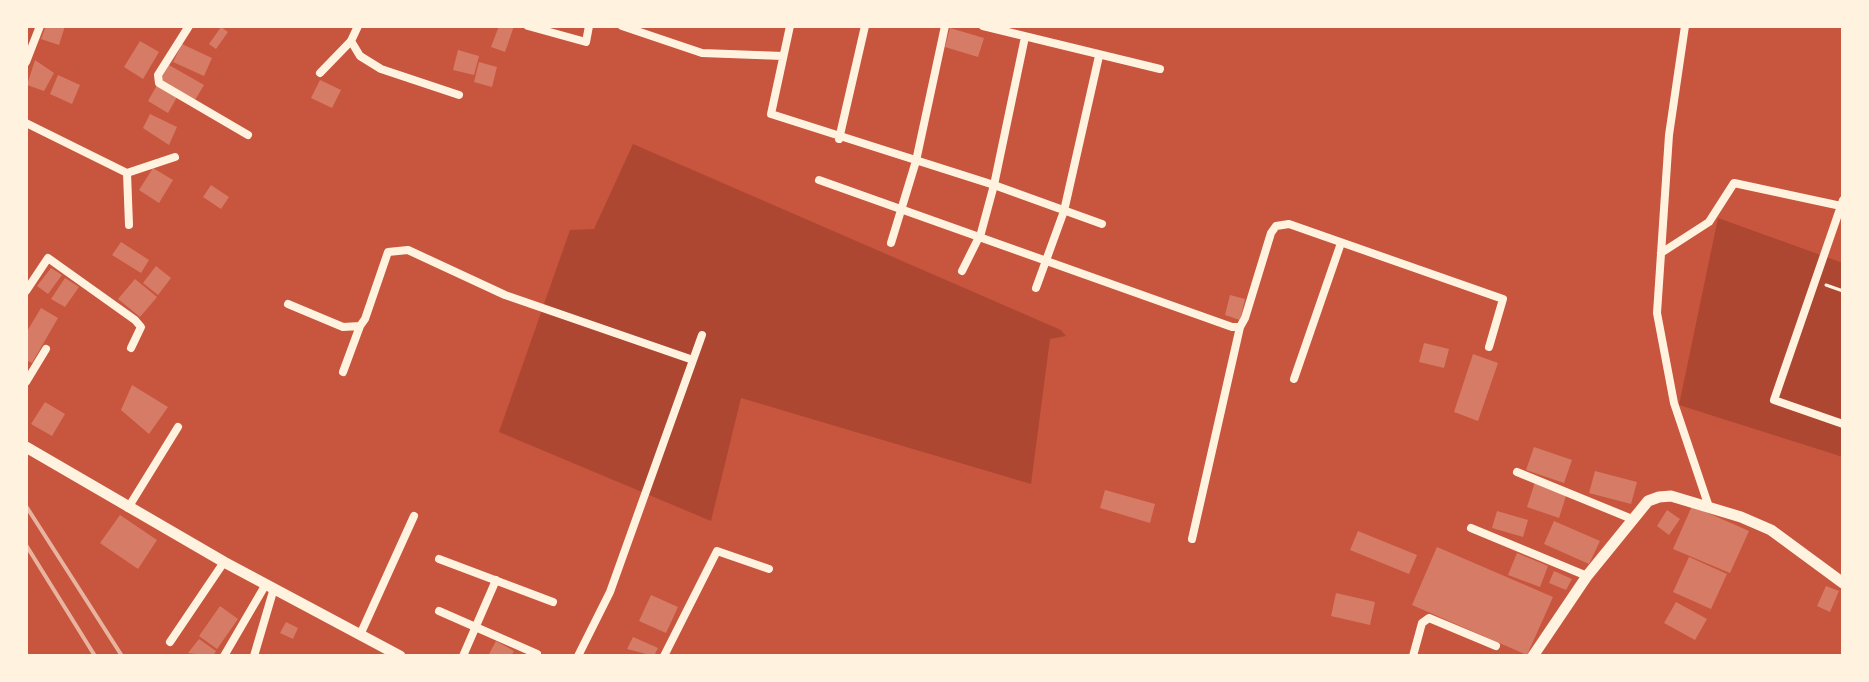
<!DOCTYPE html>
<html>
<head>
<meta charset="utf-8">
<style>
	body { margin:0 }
	#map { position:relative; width:1869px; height:682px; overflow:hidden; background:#c8553d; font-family:"IBM Plex Sans",sans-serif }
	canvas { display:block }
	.frame { position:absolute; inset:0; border:28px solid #fff3e0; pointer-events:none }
</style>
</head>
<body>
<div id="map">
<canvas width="1869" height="682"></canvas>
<div class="frame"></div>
</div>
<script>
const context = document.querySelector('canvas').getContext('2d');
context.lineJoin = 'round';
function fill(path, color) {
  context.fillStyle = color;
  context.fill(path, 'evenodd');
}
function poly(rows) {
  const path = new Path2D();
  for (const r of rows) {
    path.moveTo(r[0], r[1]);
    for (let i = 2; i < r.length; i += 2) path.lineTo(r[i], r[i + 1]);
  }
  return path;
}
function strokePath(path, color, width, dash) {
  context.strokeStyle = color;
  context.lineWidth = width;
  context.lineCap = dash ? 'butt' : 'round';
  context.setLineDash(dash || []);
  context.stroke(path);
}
const green = poly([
	[633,144,1061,330,1066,336,1050,339,1031,484,741,398,711,521,499,432,570,230,594,229],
	[1718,218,1843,263,1843,457,1679,405]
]);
const building = poly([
	[46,26,65,26,59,45,41,39],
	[499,26,514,26,505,52,491,47],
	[221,27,228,32,216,49,209,44],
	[950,28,984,38,978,57,945,47],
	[140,41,159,52,143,79,124,67],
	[182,44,212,58,204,76,173,62],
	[458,50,479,56,474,75,453,70],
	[35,60,54,73,44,91,27,85],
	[479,62,497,67,492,87,474,82],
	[169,65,204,85,195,100,160,80],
	[58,75,80,85,72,104,50,94],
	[320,80,341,90,332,108,311,98],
	[157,85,177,97,168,113,148,101],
	[150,114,177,127,169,145,143,128],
	[153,168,173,180,159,203,139,190],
	[211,185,229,197,221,209,203,197],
	[121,242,149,260,141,273,112,255],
	[156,266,171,278,158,295,143,283],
	[51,268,62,275,48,294,37,286],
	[65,278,79,287,65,307,51,299],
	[135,279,157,297,140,317,118,299],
	[1230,295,1245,299,1240,320,1225,315],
	[41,308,58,318,32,363,26,360,26,333],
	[1424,343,1449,349,1444,368,1419,362],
	[1473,354,1498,363,1478,421,1454,412],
	[132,385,168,407,149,434,121,410],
	[45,402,65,414,52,436,31,424],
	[1534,447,1572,460,1564,483,1526,470],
	[1595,471,1637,482,1631,504,1589,493],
	[1535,482,1567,493,1559,518,1527,507],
	[1105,490,1155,504,1150,523,1100,508],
	[1692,506,1749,531,1730,573,1673,549],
	[1667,510,1680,519,1669,535,1657,526],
	[1497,511,1528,520,1523,537,1492,528],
	[120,515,157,540,138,569,100,543],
	[1554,521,1600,541,1589,564,1544,544],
	[1358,531,1417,555,1409,574,1350,550],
	[1437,547,1553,597,1527,655,1412,605],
	[1517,553,1548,566,1540,587,1508,575],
	[1689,557,1727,574,1711,609,1673,592],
	[1554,571,1572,579,1566,590,1549,583],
	[1826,586,1839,591,1830,612,1817,606],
	[1336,593,1375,602,1370,625,1331,616],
	[651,595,678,607,666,633,639,621],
	[1676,602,1707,619,1695,640,1664,623],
	[220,606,238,619,217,649,199,636],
	[286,622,298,628,293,639,280,633],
	[633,637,658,648,654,656,627,649],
	[199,639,216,651,213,656,188,653],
	[496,641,514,651,511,656,488,656]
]);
const path = poly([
	[1826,285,1843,291]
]);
const minor = poly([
	[189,26,158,75,159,83,248,135],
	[528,26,586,42,589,26],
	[622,26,702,53,783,56],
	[790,26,771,114,994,185,1102,224],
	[983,26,1160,69],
	[1685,26,1669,135,1657,313,1674,403,1709,507],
	[351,41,360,56,381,69,459,95],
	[26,62,40,26],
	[320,73,351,41,358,26],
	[26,123,127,173,129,225],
	[839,139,865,26],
	[127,173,175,157],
	[819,180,1232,327,1240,327,1245,318,1271,233,1276,226,1289,224,1503,299,1489,347],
	[1843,200,1774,400,1843,424],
	[891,243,916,161,945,26],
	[1661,253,1709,222,1734,183,1841,206],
	[962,271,981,233,994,185,1025,37],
	[1036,288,1064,211,1099,56],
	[26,291,48,258,135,320,141,327,131,348],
	[288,304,343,327,360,326,365,319,388,252,408,250,505,295,693,360],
	[343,372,360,326],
	[1294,379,1341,243],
	[26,382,46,349],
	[1517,472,1632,519],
	[128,508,178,427],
	[1471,528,1587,576],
	[1192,539,1240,327],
	[439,559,553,602],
	[439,611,537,654],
	[360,635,414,516],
	[170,642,224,562],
	[224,656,266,584],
	[254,656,274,588],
	[463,656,496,580],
	[578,656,610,592,702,335],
	[664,656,717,551,769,569],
	[1413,656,1422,623,1429,618,1496,646]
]);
const tertiary = poly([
	[26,447,224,562,400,656],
	[1533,656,1587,576,1648,501,1659,497,1671,496,1741,517,1771,530,1843,583]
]);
const rail = poly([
	[26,506,122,656],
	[26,545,95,656]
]);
fill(green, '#ae4732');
fill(building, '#d67c66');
strokePath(path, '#fff3e0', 3);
strokePath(minor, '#fff3e0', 8);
strokePath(tertiary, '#fff3e0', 11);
strokePath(rail, '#e9b49f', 4);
</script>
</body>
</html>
